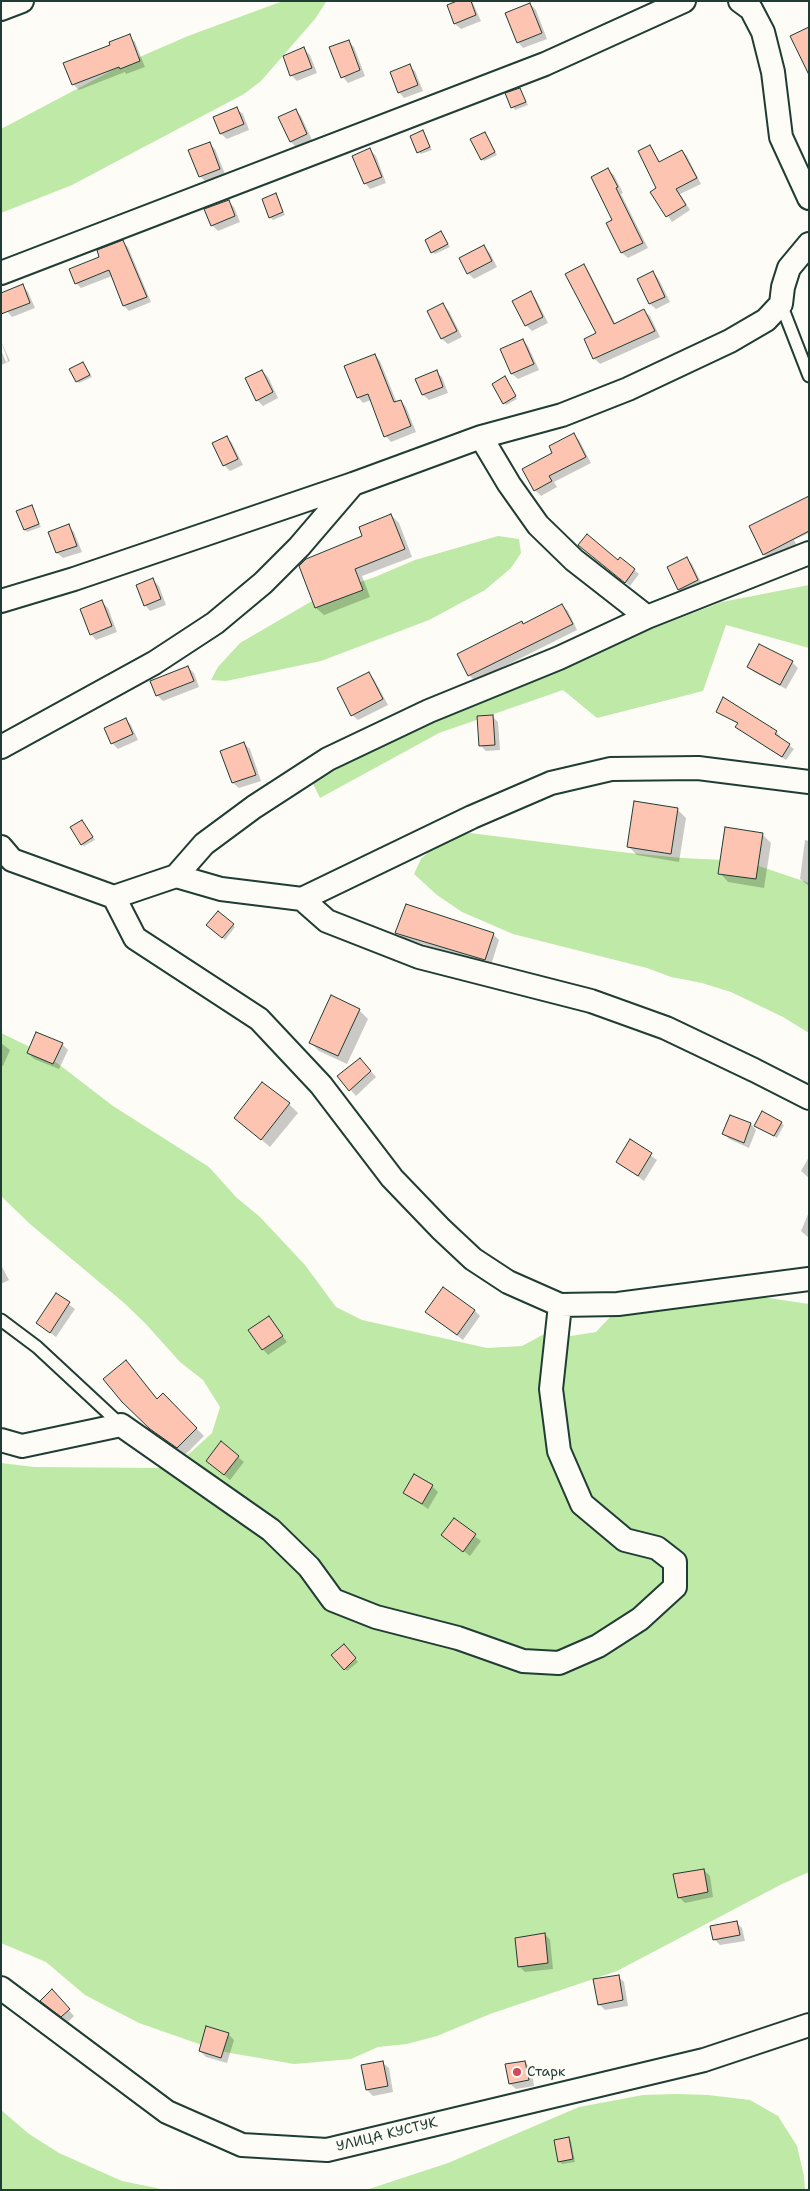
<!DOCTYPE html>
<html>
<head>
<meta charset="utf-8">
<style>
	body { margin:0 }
	#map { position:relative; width:810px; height:2191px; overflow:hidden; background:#fdfcf7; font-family:"Shantell Sans",sans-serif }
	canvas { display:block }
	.frame { position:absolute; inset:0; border:2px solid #1f3d34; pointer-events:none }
</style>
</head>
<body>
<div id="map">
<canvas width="810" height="2191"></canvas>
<div class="frame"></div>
</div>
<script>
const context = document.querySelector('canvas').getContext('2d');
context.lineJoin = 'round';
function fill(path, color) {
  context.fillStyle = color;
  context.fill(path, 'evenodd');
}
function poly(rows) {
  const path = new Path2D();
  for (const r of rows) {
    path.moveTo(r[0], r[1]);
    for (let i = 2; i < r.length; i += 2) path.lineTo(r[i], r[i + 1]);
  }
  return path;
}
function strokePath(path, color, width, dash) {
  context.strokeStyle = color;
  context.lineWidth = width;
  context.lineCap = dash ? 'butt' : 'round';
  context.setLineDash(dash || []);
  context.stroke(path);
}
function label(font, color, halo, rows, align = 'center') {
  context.font = font + ' "Shantell Sans",sans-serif';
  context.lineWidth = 4.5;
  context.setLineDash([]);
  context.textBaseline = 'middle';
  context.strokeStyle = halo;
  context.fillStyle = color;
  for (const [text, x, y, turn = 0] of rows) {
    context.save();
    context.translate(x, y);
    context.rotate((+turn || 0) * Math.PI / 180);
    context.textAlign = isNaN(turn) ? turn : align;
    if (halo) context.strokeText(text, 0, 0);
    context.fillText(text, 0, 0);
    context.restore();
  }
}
const green = poly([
	[283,1,326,2,315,19,261,81,244,94,72,185,1,213,1,129,128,62,188,36],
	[498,536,519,539,521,553,511,568,485,590,429,620,321,661,226,681,211,680,218,667,240,643,324,594,375,577,415,560],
	[809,585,809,648,726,625,703,691,597,718,563,690,439,733,320,798,313,784,376,745,617,642,722,602],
	[470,833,621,852,682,858,744,861,809,883,809,1033,783,1017,731,992,702,983,671,977,647,968,513,934,462,912,437,895,414,874,421,859,441,840],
	[1,1033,28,1046,57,1063,113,1106,209,1167,236,1197,260,1217,305,1265,336,1307,362,1320,487,1348,522,1346,548,1332,571,1336,596,1332,611,1316,638,1307,736,1296,762,1297,809,1304,809,1872,782,1884,617,1971,490,2014,437,2036,407,2044,378,2047,351,2059,294,2064,219,2051,139,2023,85,1995,46,1962,1,1943,1,1463,34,1467,162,1468,190,1453,212,1433,220,1407,203,1380,180,1362,145,1323,123,1302,30,1224,1,1196],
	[677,2094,708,2095,750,2100,778,2116,797,2146,804,2176,805,2190,366,2190,448,2163,579,2107,643,2095],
	[1,2110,29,2134,59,2153,122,2181,166,2190,1,2190]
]);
const shadow = poly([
	[460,1,472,1,481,21,461,29,455,24,448,6],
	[530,4,536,10,547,39,523,48,518,42],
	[129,36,135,42,145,67,126,74,125,72,79,90,73,84],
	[348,41,354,47,365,76,348,83,343,77],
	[304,49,310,55,317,73,297,81,291,75],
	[409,66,415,71,423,91,404,98,399,92],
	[520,89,528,105,515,110,507,94],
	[237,109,243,114,249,130,227,139,221,134],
	[296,111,301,116,312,140,296,147,291,142],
	[423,132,432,150,421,154,419,152],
	[485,133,497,155,484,161,482,159],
	[209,143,215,149,225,174,206,182,200,176],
	[650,146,660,162,682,151,687,156,701,184,680,194,690,210,672,222,652,192,658,188],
	[370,150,376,156,386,183,370,189,365,183],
	[608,170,614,175,623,193,621,194,648,248,628,258,622,253,608,223,614,220],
	[276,195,285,215,273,220,270,217],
	[228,201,234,207,240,222,218,231,212,225],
	[441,233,450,247,435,254,432,252],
	[122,242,128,247,151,302,129,311,124,306,112,276,81,288,76,283,101,258],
	[484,247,490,253,497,267,474,279,468,273],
	[584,266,589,272,616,325,644,311,650,316,660,337,600,364,594,358,597,334],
	[653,272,658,278,670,302,656,309,650,304],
	[23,286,28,292,35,308,12,317,7,311],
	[531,293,536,299,548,323,532,331,526,325],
	[443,305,449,311,462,337,448,344,442,339,429,312],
	[523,340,528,346,539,370,518,379,512,374,502,350],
	[1,341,10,361,1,365,1,350,6,362,8,361],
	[375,355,380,361,397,403,401,401,406,407,416,432,391,442,386,436,371,400,363,403,358,397],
	[83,363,92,377,79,383,77,381],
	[262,371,268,377,278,398,263,406,257,400],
	[436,372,442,377,448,393,429,400,423,395,417,379],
	[507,380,517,399,506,405,504,403],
	[574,435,579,440,591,463,554,482,557,487,541,496,535,490,554,453],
	[227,437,232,443,243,465,230,471,224,465],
	[809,497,809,533,794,540,797,546,770,560,764,554],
	[31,507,41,527,27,532,25,530],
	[391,515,399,523,412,557,362,576,370,597,324,615,316,608,364,537],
	[68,526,74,532,82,552,63,558,57,553,50,532],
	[584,549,619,561,620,559,639,574,630,586],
	[686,558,692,564,703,586,685,595,679,589,668,568],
	[153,580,159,586,166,605,150,611,145,605],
	[102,602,108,608,117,632,96,640,91,634],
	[562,605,568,611,577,630,475,681,469,675,522,622,524,625],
	[792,662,798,668,786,689,754,672,749,667],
	[188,667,194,673,199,687,163,701,157,695],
	[368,673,374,679,388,705,358,720,352,715],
	[717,711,776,732,780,736,779,738,794,749,786,760,741,731,737,727,738,724],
	[493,717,498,722,500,750,486,751,480,745],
	[126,719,131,725,138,740,118,749,112,743],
	[244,744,250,749,261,781,239,788,233,783,222,752],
	[677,809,686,818,679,862,637,855,628,846],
	[84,824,95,840,84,846,82,844],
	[762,834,771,843,764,888,728,882,720,873],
	[805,840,809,841,809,886,800,879],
	[233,925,235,927,225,940,210,927],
	[397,932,493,934,499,940,491,965,403,938],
	[359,1010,368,1019,347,1064,319,1051,310,1042],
	[1,1043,10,1050,3,1066,1,1065],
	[62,1044,68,1050,59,1069,34,1059,28,1053],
	[360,1059,376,1077,356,1096,339,1077],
	[289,1104,298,1113,270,1147,236,1118],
	[730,1116,751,1124,756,1130,749,1148,729,1139,724,1134],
	[781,1123,784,1125,777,1138,758,1128],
	[631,1141,657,1160,644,1181,618,1162],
	[809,1157,809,1178,801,1171],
	[809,1212,809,1238,801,1231],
	[1,1265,9,1280,1,1284],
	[56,1295,75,1309,56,1337,37,1323],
	[475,1311,480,1316,463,1340,426,1312],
	[269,1318,287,1342,268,1355,263,1349],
	[126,1362,158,1400,163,1395,204,1436,185,1455,159,1437,123,1401],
	[221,1443,244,1462,230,1480,207,1461],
	[432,1486,438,1492,428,1509,405,1493],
	[454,1520,481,1541,470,1556,443,1535],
	[344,1646,358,1662,347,1671,333,1655],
	[704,1870,710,1876,713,1897,685,1903,679,1897],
	[737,1923,742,1928,745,1941,720,1945,714,1939],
	[545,1934,550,1940,553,1969,525,1972,519,1966],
	[618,1976,624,1982,628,2006,605,2010,599,2004],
	[57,1997,74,2016,68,2022,47,2006],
	[228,2034,234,2040,227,2063,206,2057,200,2051],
	[525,2062,531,2068,534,2086,516,2089,510,2084],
	[383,2063,389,2068,393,2092,373,2096,367,2090],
	[569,2138,571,2141,575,2162,562,2164,560,2162]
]);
const building = poly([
	[457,1,471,1,476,15,454,24,447,5,457,1],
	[530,3,542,33,517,43,505,13,530,3],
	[809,27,809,75,790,36,809,27],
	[130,34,140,61,120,69,119,67,72,85,63,63,110,45,109,42,130,34],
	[349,40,360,70,341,78,329,47,349,40],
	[304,47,312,68,290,76,283,56,304,47],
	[410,64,418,85,398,93,390,72,410,64],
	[520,88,526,102,511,108,505,93,520,88],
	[237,107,244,124,220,134,213,117,237,107],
	[296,109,307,134,290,142,278,117,296,109],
	[423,130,430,147,417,153,410,136,423,130],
	[485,132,495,152,481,160,470,139,485,132],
	[210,142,220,169,199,177,188,150,210,142],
	[650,145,659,162,682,150,697,178,676,189,686,205,666,217,650,192,656,188,638,151,650,145],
	[370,148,382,177,364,184,352,156,370,148],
	[608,168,618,187,616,188,643,243,621,253,606,223,612,220,591,177,608,168],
	[276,193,283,212,269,218,262,199,276,193],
	[229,200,235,216,211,226,204,209,229,200],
	[441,231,448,244,431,253,425,240,441,231],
	[123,240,147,297,123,306,109,270,75,284,69,269,99,257,97,250,123,240],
	[484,245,492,261,467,274,459,258,484,245],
	[584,264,614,324,644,309,655,331,593,359,584,339,596,333,565,274,584,264],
	[653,271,665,297,649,304,637,279,653,271],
	[23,284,30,303,1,314,1,293,23,284],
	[531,291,543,317,525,326,512,301,531,291],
	[443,303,457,331,441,339,427,311,443,303],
	[523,339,534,364,511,374,500,349,523,339],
	[375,354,394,402,401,400,411,426,384,437,368,394,357,398,344,366,375,354],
	[83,362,90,375,76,382,69,369,83,362],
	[262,370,273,392,256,401,245,378,262,370],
	[437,370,443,387,422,395,415,379,437,370],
	[505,376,516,396,503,404,492,384,505,376],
	[574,433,586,457,549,476,552,481,534,491,522,469,552,453,549,446,574,433],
	[227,436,238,459,223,466,212,443,227,436],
	[809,496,809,531,763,555,749,526,809,496],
	[32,505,39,524,24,530,16,511,32,505],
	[391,514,405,549,355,569,363,590,315,608,299,566,306,559,362,536,359,527,391,514],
	[69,524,77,546,56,553,48,532,69,524],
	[587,534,618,560,620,557,635,569,625,583,578,545,587,534],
	[687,557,698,580,678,590,667,567,687,557],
	[153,578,161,599,144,606,136,585,153,578],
	[102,600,112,626,90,635,80,609,102,600],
	[562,604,573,624,468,676,457,654,522,621,523,624,562,604],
	[759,644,793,661,780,685,747,667,759,644],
	[188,666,194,681,156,696,150,681,188,666],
	[369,672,383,699,351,716,337,688,369,672],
	[723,697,777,731,775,734,790,744,782,757,735,727,738,723,716,712,723,697],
	[493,715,495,745,479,746,477,716,493,715],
	[126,718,133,734,111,744,104,728,126,718],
	[244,742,256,775,232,783,220,751,244,742],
	[634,801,678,808,671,854,627,847,634,801],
	[82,820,93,837,81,845,70,827,82,820],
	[725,827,763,833,756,879,718,874,725,827],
	[406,904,494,933,485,960,395,933,406,904],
	[218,911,234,924,222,938,206,925,218,911],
	[331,995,360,1009,338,1056,309,1043,331,995],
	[36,1032,63,1043,53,1064,27,1053,36,1032],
	[360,1058,371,1071,349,1091,337,1076,360,1058],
	[262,1082,290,1103,261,1140,234,1118,262,1082],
	[762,1111,782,1122,774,1136,754,1126,762,1111],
	[730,1115,751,1123,744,1143,722,1134,730,1115],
	[630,1139,652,1153,638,1176,616,1162,630,1139],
	[443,1287,475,1310,457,1335,425,1312,443,1287],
	[56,1293,70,1302,50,1333,36,1323,56,1293],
	[269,1316,283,1336,262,1350,248,1330,269,1316],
	[126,1360,157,1399,163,1393,197,1428,177,1448,150,1429,122,1402,103,1379,126,1360],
	[221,1441,239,1456,224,1475,206,1461,221,1441],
	[414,1474,433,1485,422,1504,403,1493,414,1474],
	[454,1518,476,1534,463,1552,441,1535,454,1518],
	[344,1644,356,1658,344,1670,331,1655,344,1644],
	[704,1869,708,1892,678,1898,673,1874,704,1869],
	[737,1921,740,1935,713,1940,710,1926,737,1921],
	[545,1933,548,1963,518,1967,515,1938,545,1933],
	[619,1975,623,2000,598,2005,593,1979,619,1975],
	[52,1989,70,2009,61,2017,40,2001,52,1989],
	[206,2026,229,2033,221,2058,199,2051,206,2026],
	[383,2061,388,2086,366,2090,361,2065,383,2061],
	[525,2061,529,2080,509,2084,505,2064,525,2061],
	[569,2137,573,2159,558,2162,554,2140,569,2137]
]);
const service = poly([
	[781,304,809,376],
	[1,1320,37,1347,121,1425]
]);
const minor = poly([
	[740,1,751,9,763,32,773,72,781,137,809,198],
	[1,9,22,1],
	[1,273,545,64,684,1],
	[481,437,509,484,538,525,574,560,647,617],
	[1,601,74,579,353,484,481,437,562,415,628,389,730,341,766,320,781,304,783,287,789,268,809,244],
	[1,747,154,663,215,623,263,583,299,547,353,484],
	[1,847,12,860,114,897,135,938,259,1019,321,1085,392,1178,441,1229,473,1259,508,1282,560,1305,618,1304,809,1279],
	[176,876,221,889,302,899,327,921,419,957,591,1001,666,1028,754,1070,809,1098],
	[114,897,176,876,204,844,254,807,328,759,429,711,559,658,647,617,809,553],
	[302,899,472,817,551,783,611,769,698,768,809,782],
	[1,1440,22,1446,121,1425,271,1530,309,1567,333,1600,376,1617,458,1638,523,1661,559,1663,598,1646,640,1619,675,1587,675,1562,657,1548,625,1540,582,1504,559,1451,551,1389,560,1305],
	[1,1988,167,2112,242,2145,327,2150,704,2060,809,2025]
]);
const markers = [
	[517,2072,5,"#d1495b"]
];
const poiNames = [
	["Старк",527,2072]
];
const streetNames = [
	["УЛИЦА КУСТУК",387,2135,-14]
];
fill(green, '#bfe9a6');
fill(shadow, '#0003');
fill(building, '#fdc4b2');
strokePath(building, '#1f3d34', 1);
strokePath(service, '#1f3d34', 15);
strokePath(minor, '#1f3d34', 26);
strokePath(service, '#fdfcf7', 11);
strokePath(minor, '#fdfcf7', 22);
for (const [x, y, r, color] of markers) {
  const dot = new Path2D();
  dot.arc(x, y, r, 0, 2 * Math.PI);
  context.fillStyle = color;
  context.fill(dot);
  strokePath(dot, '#fdfcf7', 2);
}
label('14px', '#1f3d34', '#fdfcf7', poiNames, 'left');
label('14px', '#1f3d34', '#fdfcf7', streetNames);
</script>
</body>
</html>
